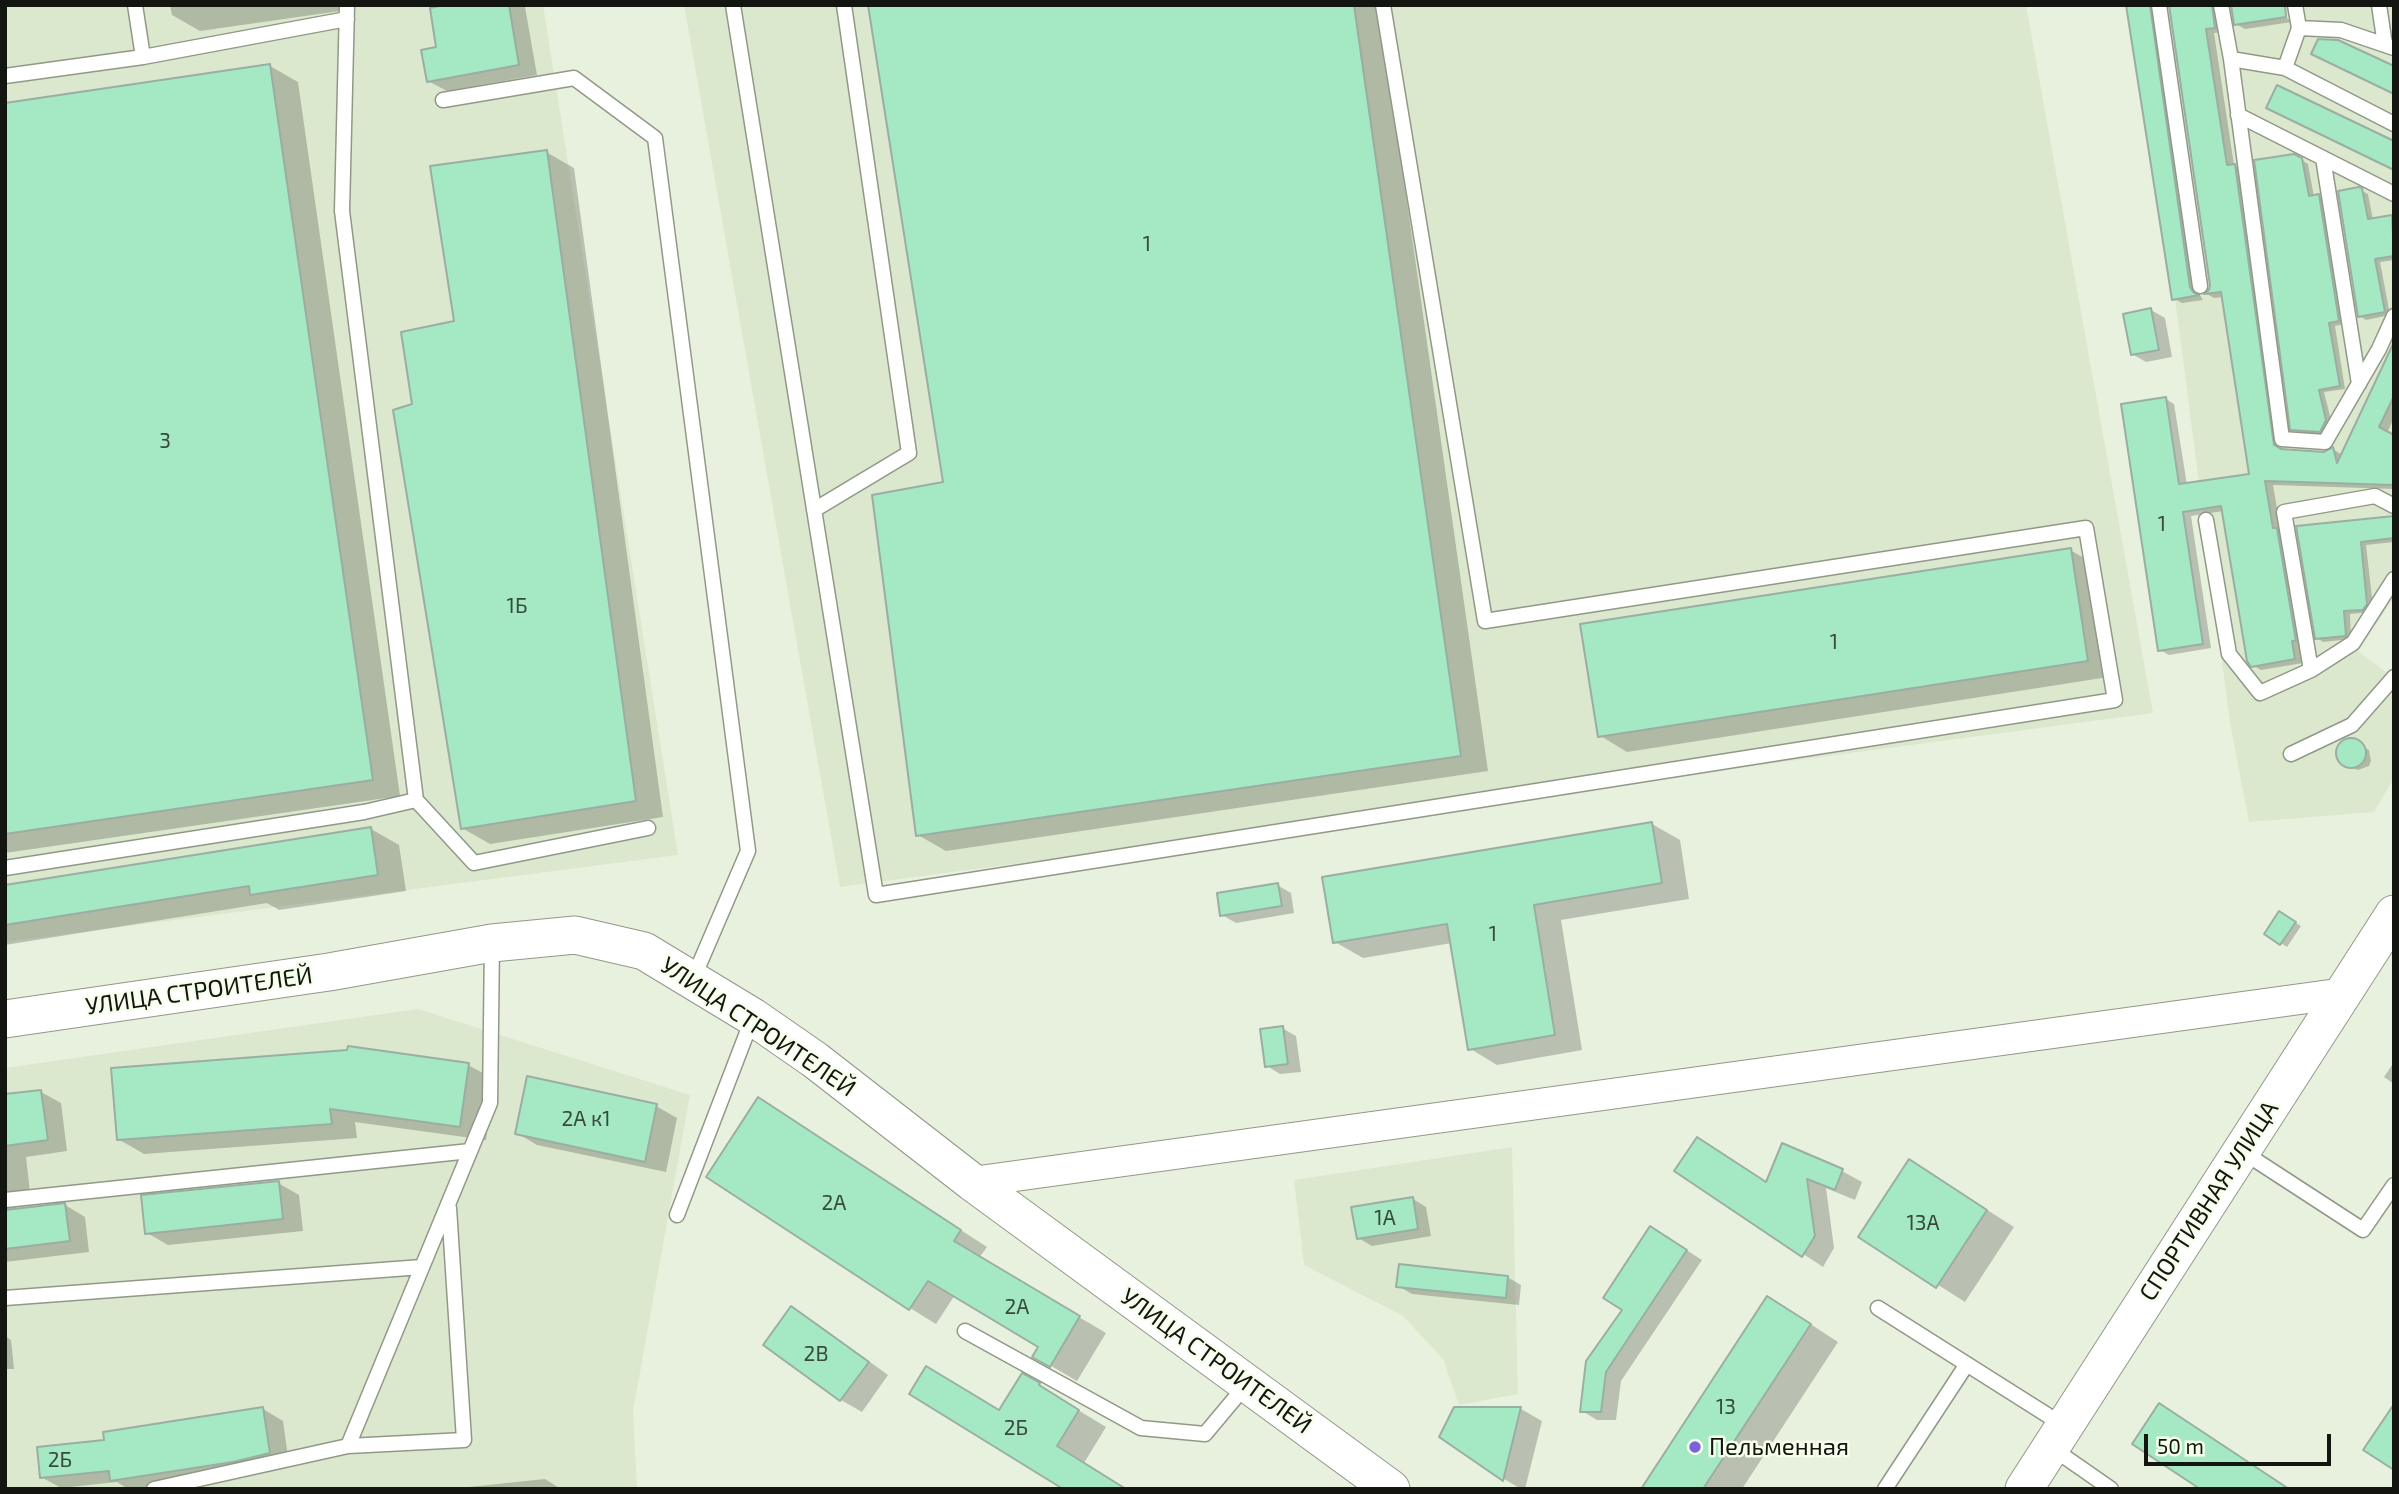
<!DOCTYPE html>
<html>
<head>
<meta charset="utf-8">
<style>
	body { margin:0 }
	#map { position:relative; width:2399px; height:1494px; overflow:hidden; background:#e8f1de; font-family:"Exo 2",sans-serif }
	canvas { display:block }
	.frame { position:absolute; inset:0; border:7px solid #131610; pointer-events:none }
	.scale { position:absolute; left:2144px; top:1434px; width:187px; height:32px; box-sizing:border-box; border:4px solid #131610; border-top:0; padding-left:9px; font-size:21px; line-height:24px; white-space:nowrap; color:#131610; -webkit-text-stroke:5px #f5ffeb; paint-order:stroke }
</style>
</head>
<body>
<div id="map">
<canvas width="2399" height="1494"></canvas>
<div class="frame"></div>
<div class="scale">50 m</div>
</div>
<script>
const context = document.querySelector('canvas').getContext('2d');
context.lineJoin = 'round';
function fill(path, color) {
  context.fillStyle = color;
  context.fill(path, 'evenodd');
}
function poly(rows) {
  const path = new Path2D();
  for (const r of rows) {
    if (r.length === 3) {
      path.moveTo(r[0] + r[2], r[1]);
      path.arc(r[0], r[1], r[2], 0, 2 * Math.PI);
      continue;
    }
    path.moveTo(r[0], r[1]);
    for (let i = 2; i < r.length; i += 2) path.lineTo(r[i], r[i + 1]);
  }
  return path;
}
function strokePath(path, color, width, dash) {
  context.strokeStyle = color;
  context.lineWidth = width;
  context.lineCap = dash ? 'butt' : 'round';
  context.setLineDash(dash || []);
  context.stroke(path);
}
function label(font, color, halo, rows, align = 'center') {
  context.font = font + ' "Exo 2",sans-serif';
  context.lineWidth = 5;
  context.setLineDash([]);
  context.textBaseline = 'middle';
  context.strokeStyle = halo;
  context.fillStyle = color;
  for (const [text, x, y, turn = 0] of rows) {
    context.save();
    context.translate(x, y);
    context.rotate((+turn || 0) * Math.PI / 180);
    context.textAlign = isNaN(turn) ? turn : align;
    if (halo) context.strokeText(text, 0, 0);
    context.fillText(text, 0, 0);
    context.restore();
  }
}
const built = poly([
	[5,5,543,5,678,855,5,942],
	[684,5,2026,5,2153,713,840,887],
	[2128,5,2394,5,2394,598,2358,651,2394,678,2394,778,2374,812,2249,822,2230,723,2177,313],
	[418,1009,690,1095,633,1411,637,1489,5,1489,5,1068],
	[1512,1147,1518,1394,1459,1405,1443,1359,1403,1316,1304,1265,1294,1180]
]);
const shadow = poly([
	[170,5,353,5,354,9,200,31,172,15],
	[455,5,522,5,525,7,537,75,447,91,428,81],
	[870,5,1379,5,1488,771,946,851,918,835,945,483],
	[2127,5,2160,5,2157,12,2199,294,2203,300,2182,303,2173,298],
	[2171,5,2222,5,2223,32,2214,33,2234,165,2244,170,2282,450,2325,453,2333,449,2342,455,2394,346,2394,418,2387,433,2394,437,2394,489,2273,485,2303,663,2261,670,2252,665,2223,511,2191,516,2211,648,2169,655,2160,650,2166,399,2174,404,2187,485,2251,475,2223,297,2214,298,2207,294,2211,285],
	[2283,15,2292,22,2245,29,2236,24],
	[270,66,298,82,400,796,5,853,5,104],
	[546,152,574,168,663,817,490,844,462,828,414,406],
	[2302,160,2308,164,2314,197,2319,196,2325,199,2345,324,2335,326,2345,389,2324,392,2332,424,2326,435,2299,433,2292,429],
	[2358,189,2368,194,2373,220,2394,218,2394,260,2380,262,2390,315,2366,320,2360,316],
	[2151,310,2165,318,2172,357,2146,362,2132,354],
	[2394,518,2394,542,2366,545,2373,607,2370,612,2350,614,2351,639,2323,642,2317,638,2298,527],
	[2070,550,2098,566,2115,676,1627,752,1599,735],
	[2351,740,2369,750,2371,761,2369,766,2358,770,2345,765,2338,756,2341,745],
	[1652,824,1680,840,1689,899,1561,920,1582,1050,1497,1065,1469,1048,1452,943,1363,958,1335,942],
	[371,829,399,845,406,891,279,910,267,903,5,945,5,887],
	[1277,885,1291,893,1294,913,1236,923,1222,915],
	[2280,913,2301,926,2287,947,2266,934],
	[1282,1028,1296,1036,1301,1072,1280,1074,1267,1066],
	[2394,1062,2394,1084,2384,1077],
	[468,1065,494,1079,486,1140,355,1122,357,1138,144,1154,118,1139],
	[41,1092,61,1103,67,1151,26,1157,31,1201,19,1204,15,1210,65,1205,85,1217,89,1252,5,1262,5,1096],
	[759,1099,987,1247,979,1258,1106,1333,1077,1381,1034,1356,1040,1346,955,1295,936,1324,910,1308],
	[656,1106,677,1118,666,1172,537,1145,517,1133],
	[1783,1146,1842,1171,1862,1182,1855,1200,1826,1188,1834,1248,1823,1267,1676,1170,1768,1183],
	[1937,1178,2014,1227,1965,1302,1861,1236],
	[278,1183,299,1195,303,1231,168,1245,147,1233],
	[1413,1199,1426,1207,1431,1236,1372,1246,1358,1238],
	[1666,1237,1702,1260,1621,1381,1616,1420,1597,1420,1582,1411,1624,1310],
	[1507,1277,1521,1285,1519,1305,1412,1294,1398,1286],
	[792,1308,812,1320,888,1375,862,1412,841,1400,765,1345],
	[1795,1314,1838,1342,1742,1489,1643,1489],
	[5,1336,11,1340,14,1369,5,1369],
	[1022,1376,1106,1427,1084,1463,1000,1412],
	[263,1409,283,1421,289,1464,148,1489,128,1489,117,1482,61,1488,41,1477,106,1442],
	[1455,1409,1521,1409,1542,1421,1525,1489,1521,1489,1504,1479,1442,1436],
	[2187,1422,2290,1489,2203,1489],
	[545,1479,561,1489,450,1489]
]);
const building = poly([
	[444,5,509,5,519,65,427,82,421,50,436,47,430,8,444,5],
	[868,5,1354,5,1461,756,916,836,872,495,943,482,868,5],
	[2126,5,2150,5,2190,287,2193,292,2199,295,2172,300,2126,5],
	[2169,5,2212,5,2215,28,2206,29,2227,165,2235,164,2274,445,2281,449,2324,452,2333,447,2337,463,2394,342,2394,396,2379,427,2394,435,2394,485,2265,481,2273,528,2277,528,2296,641,2292,641,2295,659,2251,667,2247,661,2221,506,2183,512,2203,644,2158,651,2121,404,2166,397,2179,484,2249,474,2221,292,2204,294,2209,290,2210,285,2169,5],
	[2231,5,2285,5,2286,17,2234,25,2231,5],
	[2318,39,2338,40,2394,66,2394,94,2311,54,2318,39],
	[270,64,373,780,5,834,5,103,270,64],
	[2277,85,2394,141,2394,170,2266,108,2277,85],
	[547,150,636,801,461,829,393,410,412,404,401,332,454,321,430,166,547,150],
	[2294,154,2302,158,2309,196,2319,194,2339,321,2329,323,2340,386,2319,390,2326,420,2320,432,2290,430,2254,160,2294,154],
	[2359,187,2362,188,2368,219,2392,215,2394,256,2375,259,2385,312,2358,317,2338,191,2359,187],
	[2151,308,2159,350,2131,355,2123,314,2151,308],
	[2394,516,2394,538,2361,542,2367,604,2363,610,2344,611,2346,636,2315,639,2296,526,2394,516],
	[2071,548,2088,661,1598,737,1580,624,2071,548],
	[2351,753,15],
	[1652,822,1662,883,1534,905,1555,1035,1468,1050,1447,924,1333,943,1322,877,1652,822],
	[371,827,378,875,250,895,249,886,5,925,5,885,371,827],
	[1278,883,1282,906,1220,916,1217,893,1278,883],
	[2279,911,2296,922,2280,945,2264,934,2279,911],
	[1283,1026,1288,1064,1265,1067,1260,1029,1283,1026],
	[348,1046,469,1063,460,1127,330,1109,332,1124,117,1140,111,1068,347,1050,348,1046],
	[527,1076,657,1104,645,1162,515,1134,527,1076],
	[41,1090,48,1140,5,1146,5,1094,41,1090],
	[758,1097,961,1230,954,1241,1080,1316,1050,1367,1032,1357,1038,1347,928,1281,909,1310,706,1177,758,1097],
	[1697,1137,1766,1182,1782,1143,1843,1169,1835,1190,1807,1179,1815,1236,1802,1257,1674,1171,1697,1137],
	[1909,1159,1987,1210,1936,1288,1858,1237,1909,1159],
	[279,1181,283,1219,145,1234,141,1195,279,1181],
	[1413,1197,1418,1229,1357,1239,1351,1207,1413,1197],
	[65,1203,70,1241,5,1249,5,1210,65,1203],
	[1650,1226,1687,1250,1606,1372,1601,1412,1580,1412,1586,1361,1622,1310,1603,1298,1650,1226],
	[1399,1264,1508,1276,1506,1298,1396,1287,1399,1264],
	[1767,1296,1811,1324,1703,1489,1641,1489,1767,1296],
	[791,1306,869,1362,840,1401,763,1345,791,1306],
	[926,1366,999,1410,1022,1373,1040,1383,1039,1385,1079,1410,1057,1446,1126,1489,1063,1489,909,1394,926,1366],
	[2159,1403,2289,1489,2200,1489,2132,1444,2159,1403],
	[2394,1404,2394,1470,2363,1450,2394,1404],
	[263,1407,270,1453,233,1462,110,1481,109,1471,40,1478,37,1447,104,1440,103,1432,263,1407],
	[1454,1407,1521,1407,1503,1481,1439,1437,1454,1407]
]);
const service = poly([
	[135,5,143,57],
	[347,5,342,211,416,800],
	[733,5,876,895,2115,700,2086,528,1485,621,1383,5],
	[2159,5,2200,286],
	[2221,5,2231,59,2282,439,2325,442,2379,349,2394,316],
	[2379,5,2385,45],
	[2299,28,2341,30,2394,48],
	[2231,59,2285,68,2394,124],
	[2285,68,2299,28,2295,5],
	[5,76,143,57,347,19],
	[443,100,574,78,655,138,748,851,693,979],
	[2238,115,2394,194],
	[2323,158,2359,384],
	[814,510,909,453,844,5],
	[2206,520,2229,654,2260,693,2311,670,2353,643,2394,579],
	[2311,670,2284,512,2375,496,2394,506],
	[2291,754,2352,725,2394,677],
	[5,868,364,812,416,800,474,863,648,828],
	[2243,1152,2363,1230,2394,1185],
	[5,1200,470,1151],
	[677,1215,753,1017],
	[5,1298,422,1267],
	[1878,1308,2063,1425],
	[965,1331,1141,1428,1205,1434,1246,1385],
	[348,1446,464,1440,449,1208],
	[2052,1448,2111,1489],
	[154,1489,348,1446,490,1103,492,943],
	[1885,1489,1967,1364]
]);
const minor = poly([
	[972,1182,2344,993]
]);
const tertiary = poly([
	[5,1019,329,972,492,943,575,935,644,951,753,1017,815,1060,972,1182,1391,1489],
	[2024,1489,2394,914]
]);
const markers = [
	[1695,1447,7,"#7b62dc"]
];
const numberNames = [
	["1",1147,244],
	["3",165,441],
	["1",2162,524],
	["1Б",517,606],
	["1",1834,642],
	["1",1493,934],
	["2А к1",586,1119],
	["2А",834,1203],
	["1А",1385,1218],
	["13А",1923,1223],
	["2А",1017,1307],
	["2В",816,1354],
	["13",1726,1407],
	["2Б",1016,1428],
	["2Б",60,1460]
];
const streetNames = [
	["УЛИЦА СТРОИТЕЛЕЙ",199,991,-8],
	["УЛИЦА СТРОИТЕЛЕЙ",758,1027,34],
	["СПОРТИВНАЯ УЛИЦА",2209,1201,-57],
	["УЛИЦА СТРОИТЕЛЕЙ",1216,1361,36]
];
const poiNames = [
	["Пельменная",1709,1447]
];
fill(built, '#dbe8ce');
fill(shadow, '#0003');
fill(building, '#a4e8c4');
strokePath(building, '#9aaea3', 2);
strokePath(service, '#909987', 17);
strokePath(minor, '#909987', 32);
strokePath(tertiary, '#909987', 39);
strokePath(service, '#fff', 14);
strokePath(minor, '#fff', 30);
strokePath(tertiary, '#fff', 37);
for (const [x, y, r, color] of markers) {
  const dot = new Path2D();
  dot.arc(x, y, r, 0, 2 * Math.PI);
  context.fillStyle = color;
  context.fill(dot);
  strokePath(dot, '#f5ffeb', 2.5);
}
label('21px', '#374a3d', null, numberNames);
label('24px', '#131610', '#f5ffeb', streetNames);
label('24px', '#131610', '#f5ffeb', poiNames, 'left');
</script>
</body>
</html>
